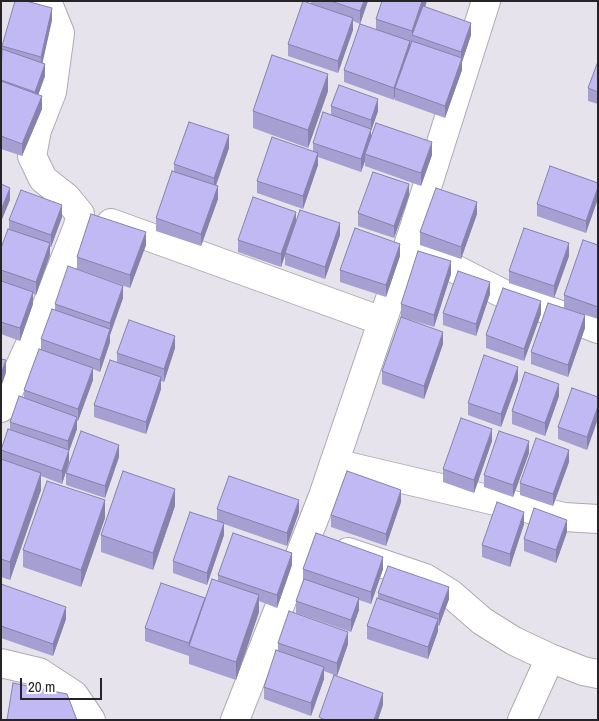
<!DOCTYPE html>
<html>
<head>
<meta charset="utf-8">
<style>
	body { margin:0 }
	#map { position:relative; width:599px; height:721px; overflow:hidden; background:#e6e3ec; font-family:"Archivo Narrow",sans-serif }
	canvas { display:block }
	.frame { position:absolute; inset:0; border:2px solid #262428; pointer-events:none }
	.scale { position:absolute; left:20px; top:678px; width:82px; height:22px; box-sizing:border-box; border:2px solid #262428; border-top:0; padding-left:6px; font-size:15px; line-height:18px; white-space:nowrap; color:#262428; -webkit-text-stroke:4px #fff; paint-order:stroke }
</style>
</head>
<body>
<div id="map">
<canvas width="599" height="721"></canvas>
<div class="frame"></div>
<div class="scale">20 m</div>
</div>
<script>
const context = document.querySelector('canvas').getContext('2d');
context.lineJoin = 'round';
function poly(rows) {
  const path = new Path2D();
  for (const r of rows) {
    path.moveTo(r[0], r[1]);
    for (let i = 2; i < r.length; i += 2) path.lineTo(r[i], r[i + 1]);
  }
  return path;
}
function strokePath(path, color, width, dash) {
  context.strokeStyle = color;
  context.lineWidth = width;
  context.lineCap = dash ? 'butt' : 'round';
  context.setLineDash(dash || []);
  context.stroke(path);
}
function fill(path, color) {
  context.fillStyle = color;
  context.fill(path, 'evenodd');
}
const minor = poly([
	[111,223,382,321],
	[418,250,502,293,598,329],
	[1,408,41,320,78,226,80,214,66,197,43,179,32,156,37,130,52,92,60,33,47,1],
	[334,463,564,517,598,519],
	[348,552,425,578,451,594,482,621,514,641,550,658,583,671,598,674],
	[1,663,39,672,74,695,91,720],
	[235,720,323,496,415,225,486,1],
	[522,720,550,658]
]);
const wall = poly([
	[311,1,368,1,360,24,353,21,353,30,338,73,288,56,288,44,311,4],
	[425,7,471,35,462,62,462,70,445,118,395,100,395,96,394,100,344,82,344,70,376,29,376,19],
	[52,20,42,63,45,76,38,95,42,109,22,156,1,149,1,50,2,49,2,46],
	[598,64,598,104,588,101,588,88],
	[328,91,308,148,253,128,253,111],
	[331,106,378,111,371,131,371,135,432,155,421,186,365,166,365,161,361,172,318,157,318,165,303,209,257,193,257,181,313,151,313,143,331,115],
	[229,148,216,186,218,199,201,246,156,231,156,218,174,171,174,164],
	[598,183,586,233,537,216,537,204],
	[409,196,394,238,358,226,358,213],
	[477,214,461,259,420,245,420,232],
	[62,217,51,247,50,247,50,255,36,295,33,294,33,304,20,341,1,334,1,248,9,229,9,220],
	[296,222,340,235,325,279,285,265,285,254,281,267,238,252,238,240],
	[146,245,130,288,77,269,77,257],
	[598,245,598,319,564,308,564,295],
	[400,256,386,297,340,282,340,270],
	[569,256,554,298,509,283,509,271],
	[451,274,434,327,401,317,401,304],
	[490,294,476,336,443,325,443,313],
	[123,298,110,335,110,342,100,372,93,369,93,380,78,421,77,421,77,429,69,451,69,462,62,484,41,476,41,490,10,580,1,577,1,450,10,430,10,422,24,398,24,390,41,350,41,339,55,310,55,304],
	[541,314,524,361,486,348,486,335],
	[585,328,568,377,531,364,531,352],
	[443,344,424,399,382,384,382,371],
	[175,348,164,382,161,381,161,389,146,434,94,417,94,405,117,362,117,353],
	[518,380,501,427,468,415,468,403],
	[559,396,545,436,512,424,512,411],
	[598,397,587,450,558,439,558,427],
	[492,441,474,493,443,482,443,469],
	[529,453,513,497,484,487,484,475],
	[119,457,105,498,66,485,66,473],
	[569,462,553,506,520,495,520,483],
	[401,502,386,546,331,527,331,515],
	[175,506,153,570,101,552,101,535],
	[217,509,299,512,287,546,224,524,224,535,207,585,173,573,173,561,217,521],
	[105,518,81,587,23,567,23,550],
	[524,524,510,567,482,557,482,545],
	[567,532,556,563,524,551,524,539],
	[292,565,277,608,259,601,259,612,236,680,189,664,189,655,189,656,145,641,145,628,205,601,218,581,218,575],
	[303,569,383,569,371,604,359,600,359,610,351,632,296,613,296,601,303,581],
	[1,584,66,619,53,656,1,638],
	[378,593,449,599,439,626,438,626,438,631,428,659,367,639,367,626,378,598],
	[278,643,348,644,337,676,324,671,324,679,311,716,264,699,264,687,278,651]
]);
const shadedWall = poly([
	[364,1,368,1,360,24,360,11],
	[422,1,427,1,415,36,412,35,412,43,412,31],
	[52,8,52,20,41,70,41,57],
	[353,18,353,30,338,73,338,61],
	[471,23,471,35,462,62,462,70,445,118,445,106,461,60,461,52],
	[410,41,410,54,395,88,395,96,394,100,394,88],
	[45,64,45,76,35,104,35,92],
	[328,74,328,91,308,148,308,130],
	[42,96,42,109,22,156,22,144],
	[378,99,378,111,371,131,371,141,365,154,365,161,361,172,361,159,371,130,371,120],
	[229,135,229,148,214,190,214,178],
	[432,142,432,155,421,186,421,173],
	[318,153,318,165,303,209,303,196],
	[409,184,409,196,394,238,394,226],
	[218,186,218,199,201,246,201,234],
	[598,187,598,199,586,233,586,221],
	[10,188,10,200,1,222,1,210],
	[477,202,477,214,461,259,461,247],
	[62,205,62,217,51,247,51,235],
	[296,212,296,224,281,267,281,254],
	[340,223,340,235,325,279,325,267],
	[146,232,146,245,130,288,130,275],
	[50,243,50,255,36,295,36,282],
	[569,243,569,256,554,298,554,286],
	[400,244,400,256,386,297,386,285],
	[451,261,451,274,434,327,434,315],
	[490,282,490,294,476,336,476,324],
	[123,286,123,298,110,335,110,342,100,372,100,360,110,329,110,323],
	[33,292,33,304,20,341,20,328],
	[541,301,541,314,524,361,524,349],
	[585,315,585,328,568,377,568,365],
	[443,332,443,344,424,399,424,386],
	[175,336,175,348,164,382,164,369],
	[6,360,6,373,1,387,1,374],
	[518,367,518,380,501,427,501,414],
	[93,368,93,380,78,421,78,409],
	[161,377,161,389,146,434,146,422],
	[559,384,559,396,545,436,545,423],
	[598,406,598,419,587,450,587,437],
	[77,417,77,429,69,451,69,462,62,484,62,471,68,452,68,441],
	[492,429,492,441,474,493,474,480],
	[529,441,529,453,513,497,513,485],
	[119,445,119,457,105,498,105,486],
	[569,450,569,462,553,506,553,494],
	[41,473,41,490,10,580,10,562],
	[175,489,175,506,153,570,153,553],
	[401,490,401,502,386,546,386,534],
	[105,500,105,518,81,587,81,570],
	[299,500,299,512,287,546,287,533],
	[524,512,524,524,510,567,510,554],
	[567,520,567,532,556,563,556,550],
	[224,523,224,535,207,585,207,573],
	[292,553,292,565,277,608,277,595],
	[383,557,383,569,371,604,371,592],
	[449,587,449,599,439,626,439,614],
	[259,595,259,612,236,680,236,662],
	[205,598,205,610,189,646,189,656,189,643],
	[359,598,359,610,351,632,351,620],
	[66,607,66,619,53,656,53,644],
	[438,619,438,631,428,659,428,647],
	[348,632,348,644,337,676,337,663],
	[324,667,324,679,311,716,311,703],
	[383,693,383,705,378,720,374,720]
]);
const building = poly([
	[15,1,26,1,52,8,41,57,2,46,15,1],
	[303,1,353,18,338,61,288,44,303,1],
	[331,1,364,1,360,11,331,1],
	[382,1,422,1,412,31,376,19,382,1],
	[423,6,471,23,461,52,412,35,423,6],
	[360,24,410,41,394,88,344,70,360,24],
	[412,41,462,58,445,106,395,88,412,41],
	[2,49,45,64,35,92,1,80,2,49],
	[272,55,328,74,308,130,253,111,272,55],
	[597,64,598,64,598,92,588,88,597,64],
	[1,81,42,96,22,144,1,136,1,81],
	[339,85,378,99,371,120,331,106,339,85],
	[323,112,371,129,361,159,313,143,323,112],
	[189,122,229,135,214,178,174,164,189,122],
	[376,123,432,142,421,173,365,154,376,123],
	[272,137,318,153,303,196,257,181,272,137],
	[550,166,598,183,598,187,586,221,537,204,550,166],
	[172,171,218,186,201,234,156,218,172,171],
	[373,172,409,184,394,226,358,213,373,172],
	[1,184,10,188,1,210,1,184],
	[436,188,477,202,461,247,420,232,436,188],
	[21,190,62,205,51,235,9,220,21,190],
	[253,197,296,212,281,254,238,240,253,197],
	[300,210,340,223,325,267,285,253,300,210],
	[91,214,146,232,130,275,77,257,91,214],
	[355,228,400,244,386,285,340,270,355,228],
	[524,228,569,243,554,286,509,271,524,228],
	[8,229,50,243,36,282,1,270,1,248,8,229],
	[583,240,598,245,598,307,564,295,583,240],
	[418,251,451,261,434,315,401,304,418,251],
	[68,266,123,286,110,323,55,304,68,266],
	[458,271,490,282,476,324,443,313,458,271],
	[1,281,33,292,20,328,1,322,1,281],
	[503,288,541,301,524,349,486,335,503,288],
	[548,303,585,315,568,365,531,352,548,303],
	[52,309,110,329,100,360,41,339,52,309],
	[401,317,443,332,424,386,382,371,401,317],
	[129,320,175,336,164,369,117,353,129,320],
	[39,349,93,368,78,409,24,390,39,349],
	[484,355,518,367,501,414,468,403,484,355],
	[1,359,6,360,1,374,1,359],
	[110,360,161,377,146,422,94,405,110,360],
	[525,372,559,384,545,423,512,411,525,372],
	[572,388,598,397,598,406,587,437,558,427,572,388],
	[19,396,77,417,68,441,10,422,19,396],
	[461,418,492,429,474,480,443,469,461,418],
	[8,429,69,450,62,471,1,450,8,429],
	[81,431,119,445,105,486,66,473,81,431],
	[499,431,529,441,513,485,484,475,499,431],
	[536,438,569,450,553,494,520,483,536,438],
	[1,459,41,473,10,562,1,559,1,459],
	[123,471,175,489,153,553,101,535,123,471],
	[347,471,401,490,386,534,331,515,347,471],
	[229,476,299,500,287,533,217,509,229,476],
	[47,481,105,500,81,570,23,550,47,481],
	[497,502,524,512,510,554,482,545,497,502],
	[534,508,567,520,556,550,524,539,534,508],
	[190,512,224,523,207,573,173,561,190,512],
	[233,533,292,553,277,595,218,575,233,533],
	[316,533,383,557,371,592,303,569,316,533],
	[388,566,449,587,439,614,378,593,388,566],
	[212,579,259,595,236,662,189,646,212,579],
	[304,579,359,598,351,620,296,601,304,579],
	[161,583,205,598,189,643,145,628,161,583],
	[1,584,66,607,53,644,1,626,1,584],
	[377,598,438,619,428,647,367,626,377,598],
	[289,611,348,632,337,663,278,643,289,611],
	[276,650,324,667,311,703,264,687,276,650],
	[334,675,383,693,374,720,325,720,319,717,334,675],
	[13,683,67,694,77,720,7,720,13,683]
]);
strokePath(minor, '#adaab2', 30);
strokePath(minor, '#fff', 28);
fill(wall, '#a59fd2');
fill(shadedWall, '#8682ab');
fill(building, '#c0b9f4');
strokePath(building, '#8682ab', 1);
</script>
</body>
</html>
